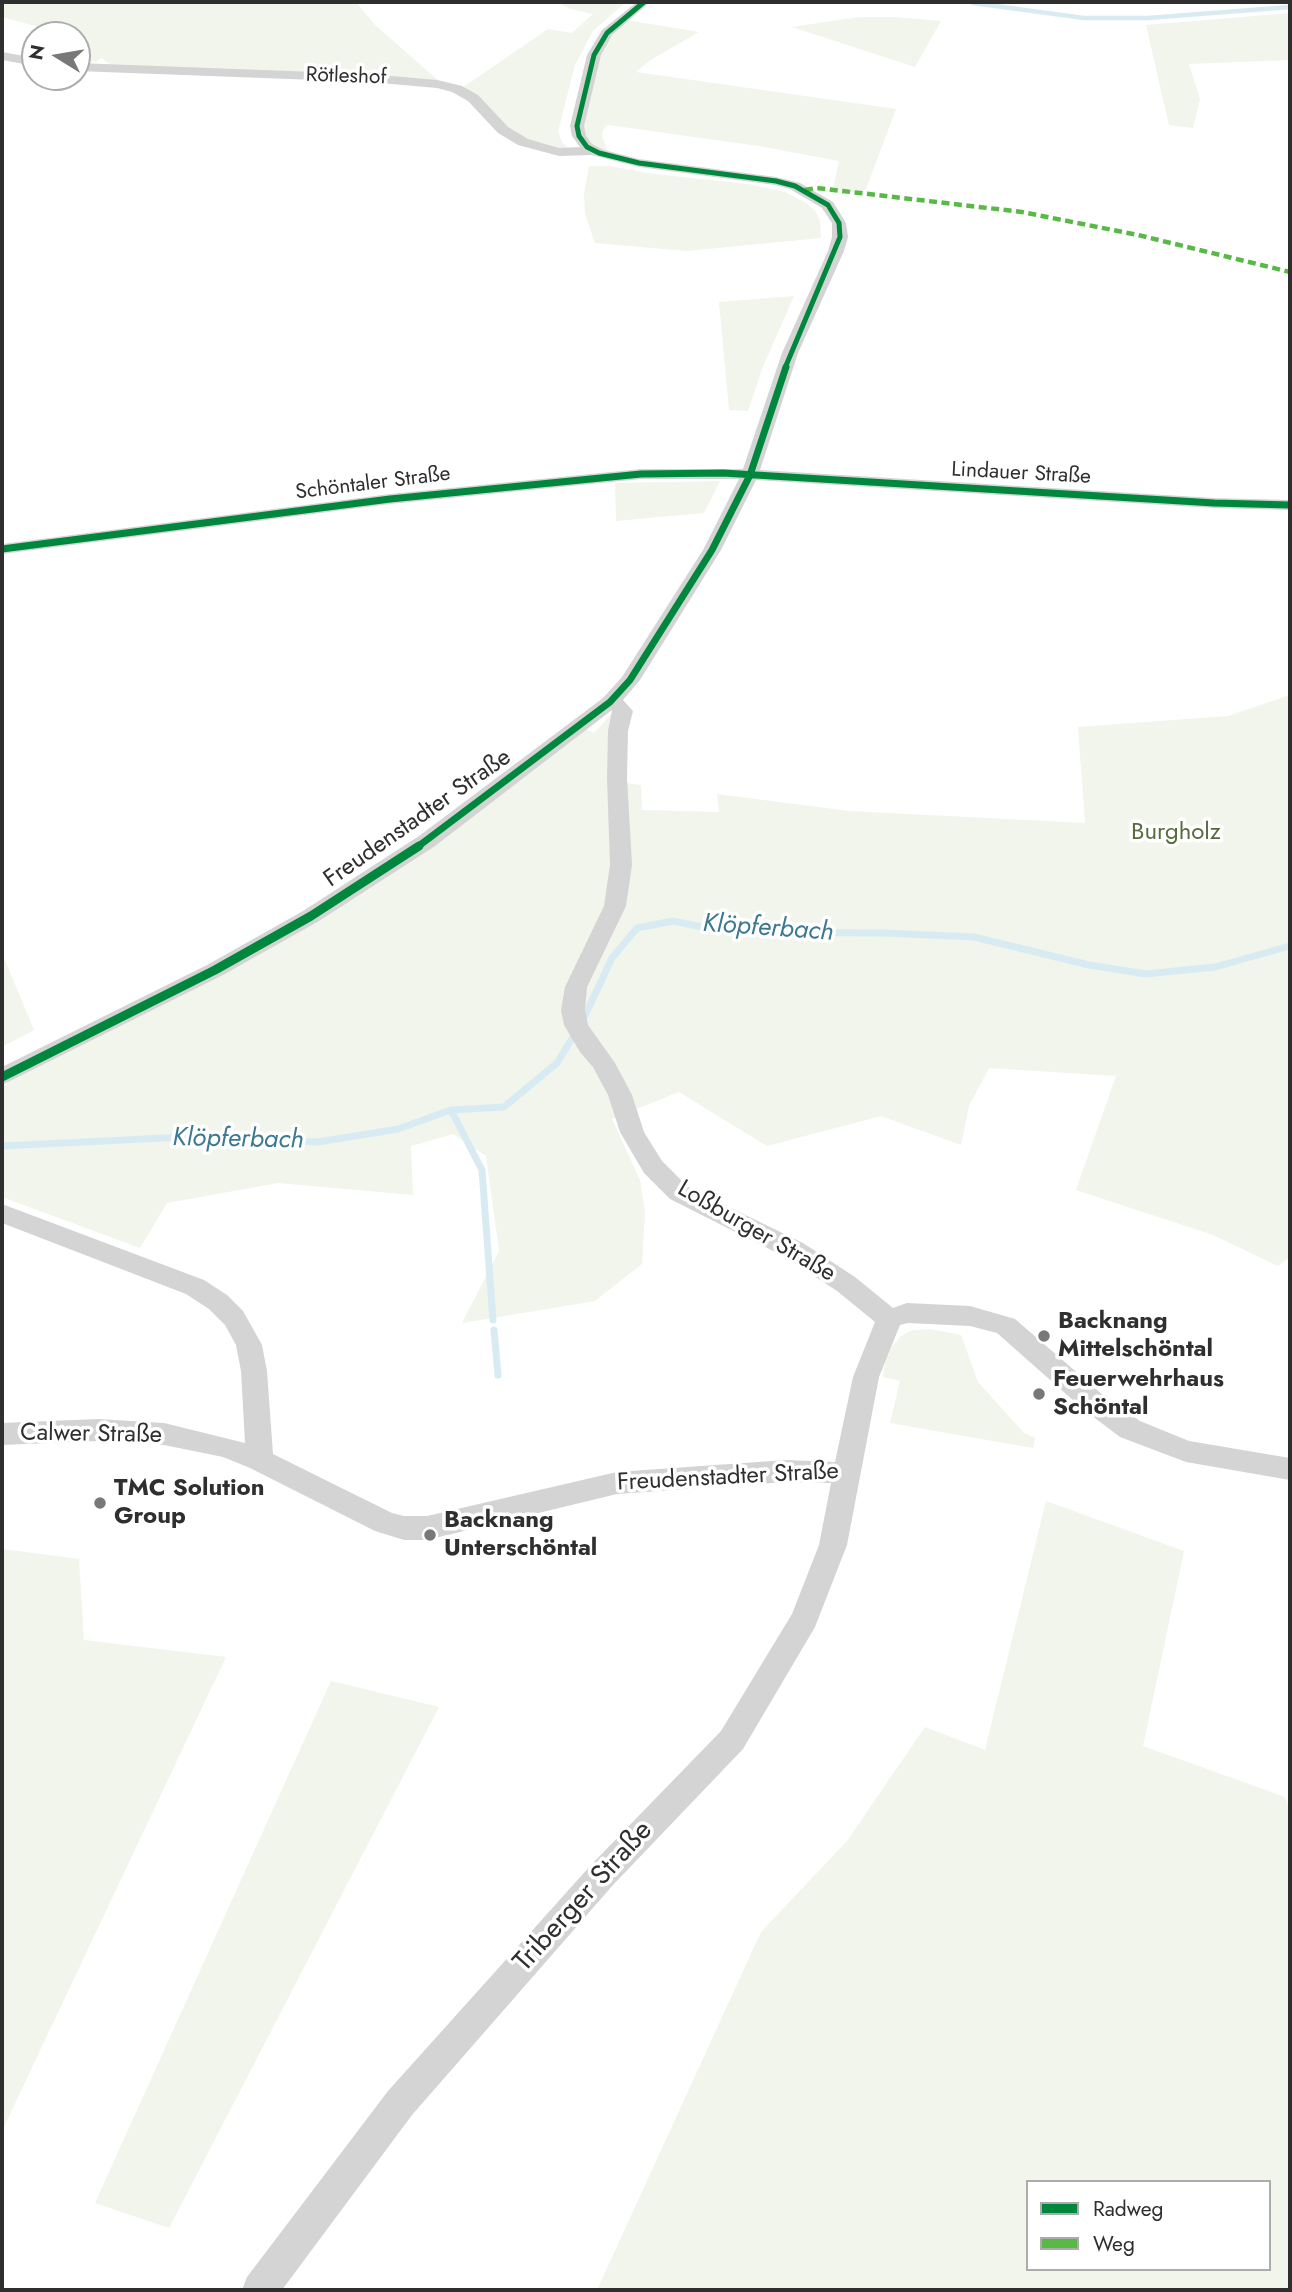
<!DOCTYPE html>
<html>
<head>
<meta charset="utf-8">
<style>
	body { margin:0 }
	#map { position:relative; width:1292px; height:2292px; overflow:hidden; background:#fff; font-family:Jost,sans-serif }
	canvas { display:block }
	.frame { position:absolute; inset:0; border:4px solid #2f2f2f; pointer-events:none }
	.legend { position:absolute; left:1026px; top:2180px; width:245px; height:91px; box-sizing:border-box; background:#fff; border:2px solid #acacac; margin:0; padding:9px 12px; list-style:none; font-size:21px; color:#2f2f2f }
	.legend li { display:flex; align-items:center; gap:14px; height:35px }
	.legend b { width:35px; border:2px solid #acacac }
	.north { position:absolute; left:21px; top:21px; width:70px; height:70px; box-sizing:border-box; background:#fff; border:2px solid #acacac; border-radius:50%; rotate:281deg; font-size:19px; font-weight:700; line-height:28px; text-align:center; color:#2f2f2f }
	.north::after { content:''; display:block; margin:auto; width:24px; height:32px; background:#787878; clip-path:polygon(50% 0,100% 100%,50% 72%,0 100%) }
</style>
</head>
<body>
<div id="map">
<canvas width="1292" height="2292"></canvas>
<div class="frame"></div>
<ul class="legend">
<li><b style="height:9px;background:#00873e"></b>Radweg</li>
<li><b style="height:9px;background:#58b947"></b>Weg</li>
</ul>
<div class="north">N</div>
</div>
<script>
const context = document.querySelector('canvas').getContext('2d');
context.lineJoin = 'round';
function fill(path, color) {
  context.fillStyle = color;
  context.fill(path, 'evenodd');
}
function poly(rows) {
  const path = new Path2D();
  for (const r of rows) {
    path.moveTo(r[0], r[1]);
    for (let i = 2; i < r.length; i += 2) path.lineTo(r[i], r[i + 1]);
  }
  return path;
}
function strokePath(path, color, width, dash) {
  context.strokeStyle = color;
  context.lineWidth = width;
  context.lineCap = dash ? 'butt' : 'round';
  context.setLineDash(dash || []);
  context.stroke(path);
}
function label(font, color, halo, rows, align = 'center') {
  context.font = font + ' Jost,sans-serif';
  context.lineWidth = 7;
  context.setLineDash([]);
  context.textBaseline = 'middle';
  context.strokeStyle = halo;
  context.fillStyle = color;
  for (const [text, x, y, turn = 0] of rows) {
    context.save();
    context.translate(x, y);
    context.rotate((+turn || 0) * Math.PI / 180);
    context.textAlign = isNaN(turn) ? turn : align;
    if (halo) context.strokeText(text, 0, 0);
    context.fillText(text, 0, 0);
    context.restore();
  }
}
const green = poly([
	[2,2,356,2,374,24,440,82,114,67,101,58,96,62,77,59,77,35,47,35,39,27,2,17],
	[556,2,626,2,593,31,575,65,558,131,562,142,571,151,523,141,462,88,548,29,572,33,593,14,571,9],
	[1290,13,1290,60,1189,64,1200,99,1193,128,1169,125,1146,25],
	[859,17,895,17,941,21,915,67,792,27],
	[626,20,699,32,649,61,636,72,896,109,866,189,858,193,833,189,839,161,759,146,608,125,603,130,602,137,608,151,595,148,585,138,581,118,604,43],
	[589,166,609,166,654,174,748,184,785,192,806,203,815,211,820,220,821,238,687,251,595,243,585,214,584,194],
	[794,296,762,369,748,411,729,410,719,302],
	[720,481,704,513,616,521,615,483],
	[1290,695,1290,1257,1278,1266,1213,1235,1076,1190,1116,1076,989,1068,969,1106,961,1145,881,1116,767,1146,679,1092,612,1119,640,1180,645,1212,642,1264,595,1301,462,1323,499,1251,486,1156,453,1134,411,1146,413,1195,278,1183,167,1203,140,1248,2,1197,2,1088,14,1077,433,844,532,772,585,729,594,733,610,715,615,717,610,781,641,785,642,810,719,812,717,794,849,811,1085,823,1078,727,1228,716],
	[2,953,34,1030,2,1047],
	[930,1329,961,1335,978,1382,1024,1433,1035,1438,1033,1448,890,1423,900,1381,883,1377,885,1362,892,1347,901,1336,913,1330],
	[1046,1501,1184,1551,1143,1746,1285,1797,1290,1811,1290,2290,597,2290,761,1932,847,1841,925,1727,985,1750],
	[1028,2182,1269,2182,1269,2269,1028,2269],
	[2,1549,79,1559,84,1640,226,1657,2,2131],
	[331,1681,439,1707,169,2228,95,2203]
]);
const streamFar1 = poly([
	[973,3,1084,18,1148,18,1290,7]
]);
const stream = poly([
	[582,1022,612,958,637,928,673,921,726,932,883,933,974,937,1089,965,1146,974,1215,967,1290,946],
	[451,1110,482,1170,493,1320],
	[2,1146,205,1136,318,1142,398,1129,451,1110,504,1107,557,1063,576,1032],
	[494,1330,498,1375]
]);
const minor = poly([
	[637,2,650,2,612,35,601,55,584,126,586,136,592,144,604,150,639,159,776,177,800,183,833,202,846,223,848,237,844,251,798,353,760,470,1214,498,1290,500,1290,510,1214,508,756,480,721,550,640,680,623,700,633,711,628,731,627,778,632,865,626,906,587,987,585,1010,588,1025,615,1063,632,1095,644,1132,662,1161,688,1187,803,1243,855,1277,893,1308,907,1303,970,1306,1015,1319,1103,1395,1140,1421,1189,1441,1290,1458,1290,1480,1186,1462,1120,1437,1083,1409,997,1333,970,1326,908,1323,900,1325,879,1377,847,1545,815,1627,743,1749,613,1885,412,2115,282,2290,242,2290,247,2277,388,2091,591,1865,721,1731,792,1614,819,1545,831,1483,786,1482,617,1494,427,1540,404,1540,375,1531,250,1468,223,1457,164,1445,98,1441,2,1445,2,1423,98,1419,164,1423,245,1443,241,1371,236,1345,225,1325,209,1309,186,1294,2,1223,2,1204,204,1280,227,1295,243,1311,262,1345,267,1371,273,1454,392,1513,404,1516,427,1516,617,1472,786,1460,835,1462,853,1377,875,1322,837,1291,785,1257,670,1199,644,1173,620,1132,608,1095,593,1067,580,1052,564,1025,561,1010,565,987,604,906,610,865,607,778,608,731,612,710,435,846,319,921,223,975,2,1085,2,1067,207,965,303,911,419,836,603,698,622,677,703,550,739,479,641,479,390,504,2,554,2,544,390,494,641,469,743,469,782,353,828,251,832,237,832,223,822,208,790,189,775,185,639,167,592,155,559,156,518,145,498,133,468,101,452,92,437,88,369,82,77,71,77,63,369,74,437,80,462,86,478,95,508,127,528,139,559,148,580,147,572,136,570,126,587,55,602,30,637,2],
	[2,52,35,58,35,66,2,60,2,52]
]);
const quiet = poly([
	[805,190,817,188,1022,212,1138,235,1290,272]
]);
const cyclewayFar2 = poly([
	[644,2,607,33,594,55,577,126,579,136,587,147,599,153,639,163,776,181,795,186,828,205,839,223,840,237,785,368]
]);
const cyclewayFar1 = poly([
	[2,549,390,499,641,474,723,473,1214,503,1290,505],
	[416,848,610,702,630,680,712,550,750,475,786,367]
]);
const cycleway = poly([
	[2,1077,215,970,311,916,419,846]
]);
const markers = [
	[1044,1336,7,"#787878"],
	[1039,1394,7,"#787878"],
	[100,1503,7,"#787878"],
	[430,1535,7,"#787878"]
];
const farStreetnames = [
	["Rötleshof",346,77,2],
	["Lindauer Straße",1021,474,3],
	["Schöntaler Straße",373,484,-7]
];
const streetNames = [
	["Freudenstadter Straße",418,819,-35],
	["Loßburger Straße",756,1232,30],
	["Calwer Straße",91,1435,1],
	["Freudenstadter Straße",728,1478,-3]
];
const parkNames = [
	["Burgholz",1176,833]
];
const poiNames = [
	["Backnang",1058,1322],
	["Mittelschöntal",1058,1350],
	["Feuerwehrhaus",1053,1380],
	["Schöntal",1053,1408],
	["TMC Solution",114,1489],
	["Group",114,1517],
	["Backnang",444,1521],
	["Unterschöntal",444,1549]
];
const waterNames = [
	["Klöpferbach",768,929,4],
	["Klöpferbach",238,1140,1]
];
const nearStreetnames = [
	["Triberger Straße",584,1897,-48]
];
fill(green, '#f1f5ec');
strokePath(streamFar1, '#d9ebf2', 4.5);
strokePath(stream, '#d9ebf2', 7);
fill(minor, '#d4d4d4');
strokePath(quiet, '#58b947', 4.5, [8, 4.5]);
strokePath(cyclewayFar2, '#00873e', 5);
strokePath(cyclewayFar1, '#00873e', 7);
strokePath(cycleway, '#00873e', 9);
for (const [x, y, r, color] of markers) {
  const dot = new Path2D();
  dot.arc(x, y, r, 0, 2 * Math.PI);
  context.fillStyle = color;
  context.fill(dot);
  strokePath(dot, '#fff', 2.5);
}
label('21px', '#2f2f2f', '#fff', farStreetnames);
label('24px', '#2f2f2f', '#fff', streetNames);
label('24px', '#566b3c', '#fff', parkNames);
label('bold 24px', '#2f2f2f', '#fff', poiNames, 'left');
label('italic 26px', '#3c7892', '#fff', waterNames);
label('28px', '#2f2f2f', '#fff', nearStreetnames);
</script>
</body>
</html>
